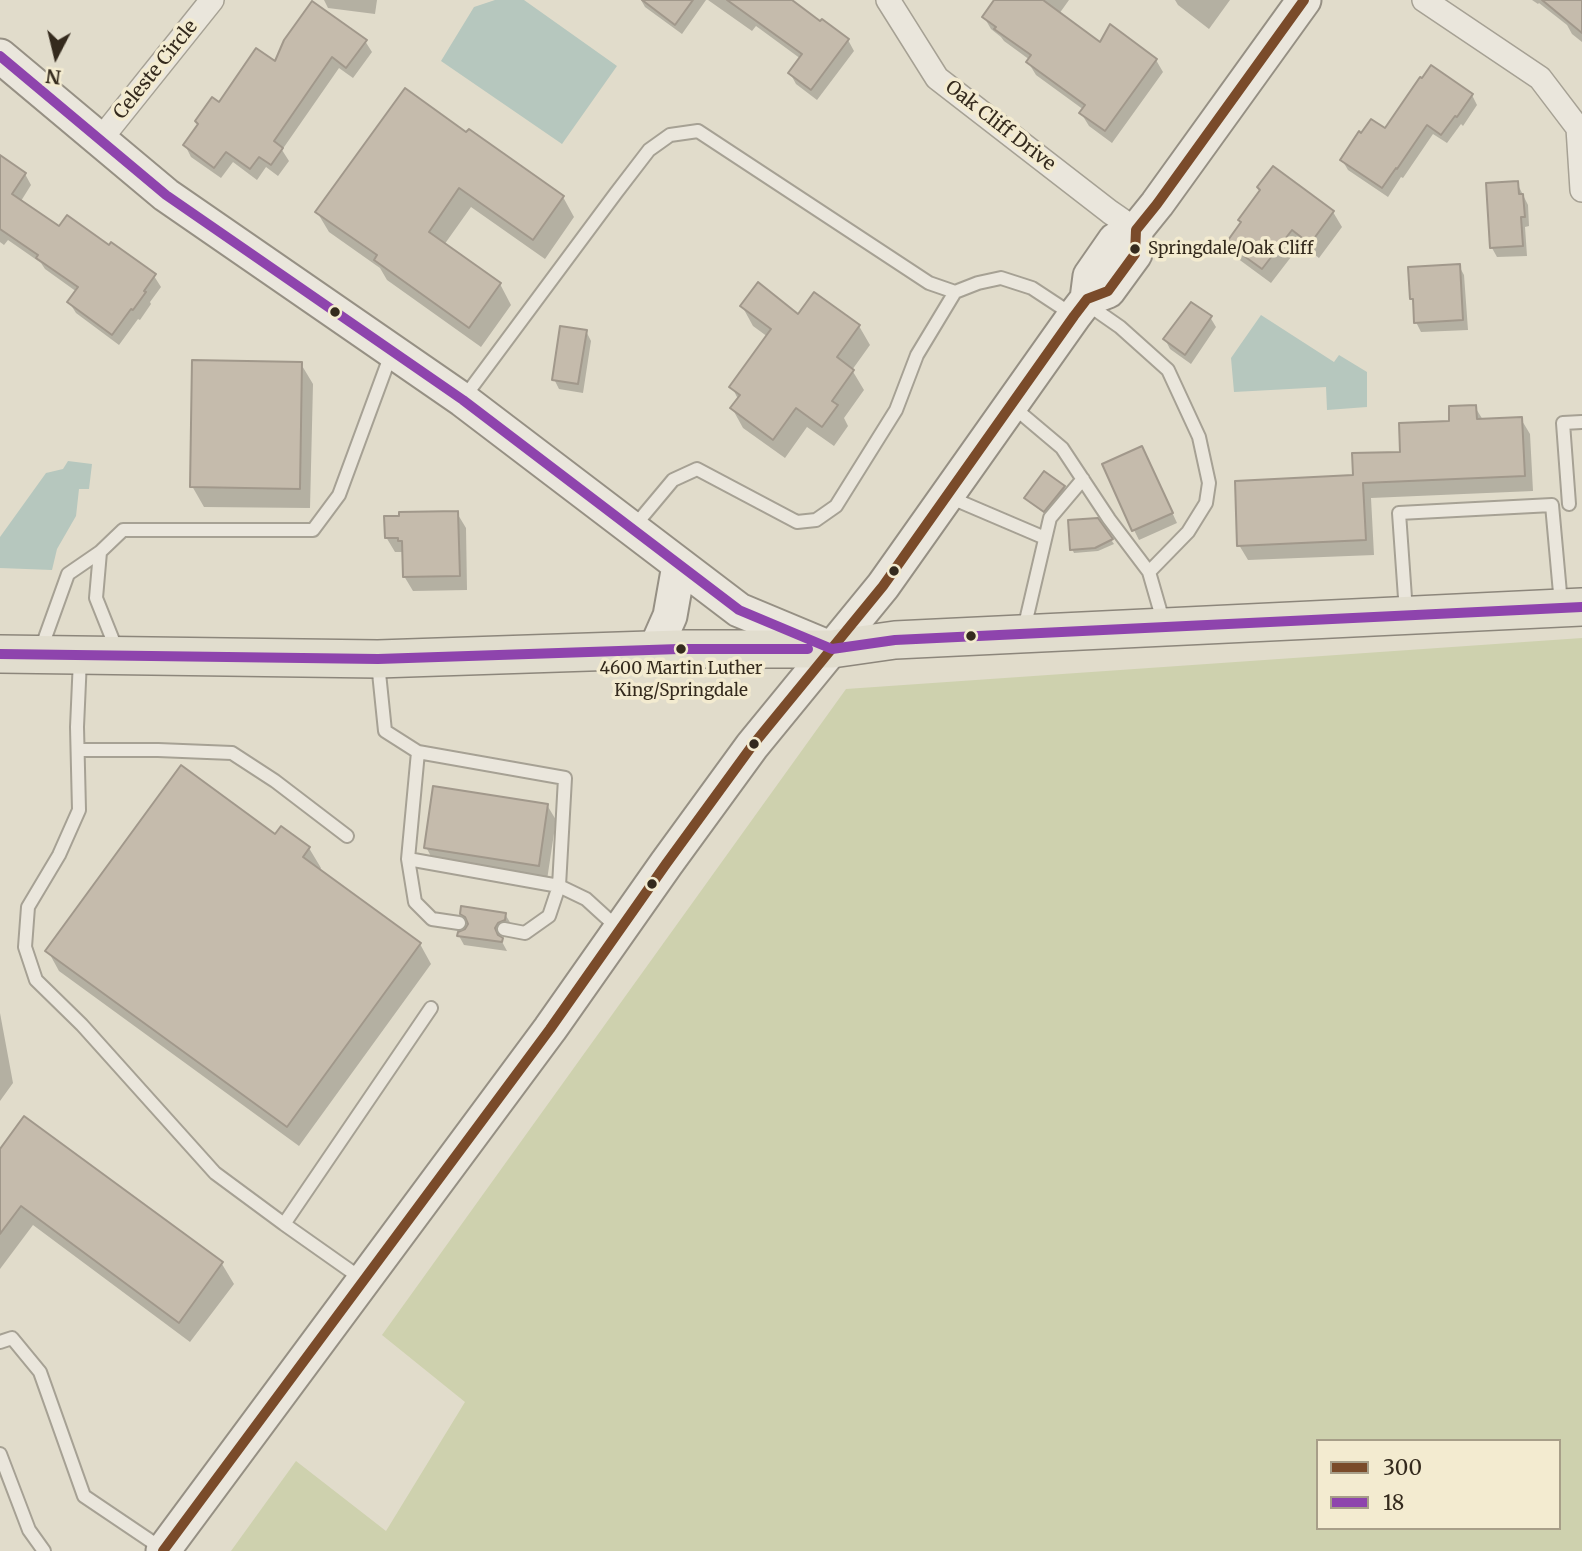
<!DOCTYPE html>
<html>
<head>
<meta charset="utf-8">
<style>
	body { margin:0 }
	#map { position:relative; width:1582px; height:1551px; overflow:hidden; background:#e1dccb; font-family:Merriweather,serif }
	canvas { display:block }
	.legend { position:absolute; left:1316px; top:1439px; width:245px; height:91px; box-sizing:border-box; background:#f3ebd0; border:2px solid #a79e88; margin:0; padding:9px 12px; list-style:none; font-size:21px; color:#342a1d }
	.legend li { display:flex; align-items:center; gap:14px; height:35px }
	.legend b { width:35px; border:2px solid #a79e88 }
	.north { position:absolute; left:21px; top:21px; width:70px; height:70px; -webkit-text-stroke:5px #f3ebd0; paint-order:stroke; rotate:187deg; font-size:19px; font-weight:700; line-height:28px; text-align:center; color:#342a1d }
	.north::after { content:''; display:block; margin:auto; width:24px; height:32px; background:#342a1d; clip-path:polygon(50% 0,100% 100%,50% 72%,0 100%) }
</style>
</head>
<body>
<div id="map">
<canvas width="1582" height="1551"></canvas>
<ul class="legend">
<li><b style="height:9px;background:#7a4b2a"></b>300</li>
<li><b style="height:9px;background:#8e44ad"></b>18</li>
</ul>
<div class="north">N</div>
</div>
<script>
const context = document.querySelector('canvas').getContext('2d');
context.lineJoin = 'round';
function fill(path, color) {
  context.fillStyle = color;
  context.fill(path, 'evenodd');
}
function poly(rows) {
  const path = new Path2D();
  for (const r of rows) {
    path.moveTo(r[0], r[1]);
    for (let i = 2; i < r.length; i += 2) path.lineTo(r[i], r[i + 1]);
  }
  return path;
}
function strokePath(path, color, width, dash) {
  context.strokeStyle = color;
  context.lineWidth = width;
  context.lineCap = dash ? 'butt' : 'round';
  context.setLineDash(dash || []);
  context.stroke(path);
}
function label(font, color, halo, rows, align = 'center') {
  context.font = font + ' Merriweather,serif';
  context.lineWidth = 7;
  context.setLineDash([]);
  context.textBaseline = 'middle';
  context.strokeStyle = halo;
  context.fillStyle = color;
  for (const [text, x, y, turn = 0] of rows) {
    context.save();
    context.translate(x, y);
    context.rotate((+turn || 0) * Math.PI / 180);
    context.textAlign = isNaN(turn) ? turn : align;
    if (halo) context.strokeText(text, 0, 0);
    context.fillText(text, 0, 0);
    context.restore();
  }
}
const green = poly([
	[1582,638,1582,1551,231,1551,296,1461,386,1531,465,1402,382,1335,846,689],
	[1318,1441,1559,1441,1559,1528,1318,1528]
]);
const water = poly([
	[495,0,524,0,617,66,562,144,441,61,474,7],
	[1261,315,1334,362,1339,355,1367,372,1367,407,1327,410,1326,387,1234,392,1231,358],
	[68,461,92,464,89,489,79,489,76,516,57,549,52,570,0,568,0,537,46,473,63,469]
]);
const shadow = poly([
	[324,0,377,0,375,14,328,8],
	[641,0,706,0,682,34,645,7],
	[708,0,790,0,848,40,854,51,817,100,796,84,790,73,801,59,756,26,752,31],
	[996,0,1069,0,1059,14,1101,44,1156,60,1163,72,1112,143,1089,126,1081,113,1084,110,1036,75,1028,62,1030,60,1004,41,1001,37,991,29,984,17],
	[1175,0,1230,0,1209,29,1178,5],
	[1532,0,1582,0,1582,42,1572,34,1567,25,1539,3,1538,4],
	[365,41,372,52,353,78,339,68,282,150,289,161,278,176,266,167,257,180,233,162,221,178,191,157,185,145,219,104,275,64],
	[1472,95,1477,105,1463,126,1461,124,1447,143,1433,134,1403,178,1401,177,1388,197,1348,170,1342,160,1386,131],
	[467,135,563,197,574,217,545,259,471,207,444,245,500,284,511,305,481,347,387,280,380,268,329,232,317,212],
	[0,157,25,174,31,185,21,201,60,228,154,276,161,287,150,302,151,304,140,320,138,319,119,345,76,313,69,302,77,292,45,269,41,263,8,240,4,245,0,242],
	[1517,183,1528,205,1529,226,1525,227,1527,256,1497,257,1492,248],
	[1333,212,1342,227,1319,258,1301,244,1271,283,1237,258,1228,243],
	[1459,266,1464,275,1468,330,1421,332,1416,322,1415,304,1412,298],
	[742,306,859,326,870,345,852,370,864,390,844,418,848,426,834,446,807,427,785,458,743,428,732,408,738,399,732,387,768,337,753,326],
	[1210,317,1216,327,1191,364,1170,349,1165,339],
	[586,331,591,341,583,393,559,389,554,379],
	[301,364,313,384,310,508,204,507,192,486],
	[1475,407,1483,420,1521,419,1530,434,1533,491,1371,498,1374,555,1248,560,1239,545,1355,477,1402,454],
	[1147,458,1177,523,1139,540,1134,530],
	[1044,473,1064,487,1066,492,1047,515,1029,502,1026,498],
	[457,513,466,528,467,590,413,591,404,576,404,552,395,552,386,537],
	[1097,520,1114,544,1098,551,1074,553,1072,549],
	[547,805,556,820,547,880,434,862,426,847],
	[281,828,309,848,321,868,319,871,420,944,431,964,299,1146,59,971,48,951,276,836],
	[461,914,505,914,511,924,510,930,503,932,500,938,507,951,464,945,459,936,467,930,469,925],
	[0,1013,13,1083,0,1101],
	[25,1118,222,1264,234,1284,190,1342,33,1225,0,1269,0,1152]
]);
const building = poly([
	[642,0,693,0,675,25,642,0],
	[727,0,792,0,820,21,822,19,849,39,811,90,788,73,802,54,727,0],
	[994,0,1043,0,1100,42,1110,24,1157,59,1105,131,1079,113,1085,105,1026,62,1031,55,994,29,996,27,982,17,994,0],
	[1542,0,1582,0,1582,33,1542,0],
	[312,1,367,40,346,68,332,57,274,141,283,148,271,165,259,157,250,169,226,152,214,168,183,145,198,124,195,121,212,97,219,102,256,48,275,61,284,40,312,1],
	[1431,65,1473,94,1457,117,1455,116,1441,135,1427,125,1397,169,1396,168,1382,188,1340,160,1359,131,1361,133,1371,119,1385,128,1420,77,1422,78,1431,65],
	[405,88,466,132,469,129,564,196,533,240,459,188,429,232,501,283,469,328,374,260,377,255,315,212,405,88],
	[0,155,26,173,12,194,59,226,67,215,109,245,111,242,156,274,144,291,146,292,133,310,131,309,112,335,67,302,78,287,36,258,38,255,0,229,0,155],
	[1273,166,1334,211,1310,244,1292,230,1262,269,1226,243,1241,222,1238,220,1260,190,1257,187,1273,166],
	[1518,181,1519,194,1523,194,1525,217,1521,217,1523,246,1490,248,1486,183,1518,181],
	[1460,264,1463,320,1414,323,1413,299,1410,299,1408,267,1460,264],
	[758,282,798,314,814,292,860,325,837,357,854,370,832,401,838,405,822,427,796,408,773,440,730,408,740,395,729,387,771,329,740,306,758,282],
	[1191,302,1212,316,1185,355,1163,339,1191,302],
	[560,326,587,330,578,384,552,380,560,326],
	[192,360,302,362,300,489,190,487,192,360],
	[1476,405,1477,419,1522,417,1525,476,1363,483,1366,540,1237,546,1235,481,1353,475,1352,453,1400,452,1399,423,1449,421,1449,406,1476,405],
	[1142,446,1173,513,1132,531,1102,464,1142,446],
	[1044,471,1065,486,1044,512,1024,498,1044,471],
	[458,511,460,576,403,577,402,541,398,541,398,538,385,538,384,516,399,516,399,512,458,511],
	[1098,518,1113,539,1095,548,1070,550,1068,520,1098,518],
	[181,765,275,834,281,826,310,847,303,857,421,943,287,1127,45,951,181,765],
	[433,786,548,804,539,866,424,848,433,786],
	[461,906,506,913,505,920,498,923,495,928,498,935,503,938,502,942,457,936,458,932,465,929,468,924,465,917,460,914,461,906],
	[24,1116,223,1262,179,1323,21,1206,0,1234,0,1149,24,1116]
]);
const lane = poly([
	[1087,304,1120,327,1168,370,1199,437,1209,483,1206,503,1188,532,1149,572],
	[463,399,616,193,649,150,670,135,698,131,929,283,955,292],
	[1011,405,1062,448,1109,519,1149,572,1164,624],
	[949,497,1045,538],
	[1569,504,1563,423,1582,422],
	[632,529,673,480,697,469,797,522,816,520,836,506,896,410,917,355,955,292,978,283,1001,278,1032,288,1073,315],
	[1406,612,1399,513,1552,505,1561,604],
	[1024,629,1050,518,1083,479],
	[41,649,68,574,100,552],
	[118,653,96,598,100,552,123,530,313,530,339,495,391,354],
	[80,659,77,727,79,810,59,855,28,907,25,947,36,980,82,1025,215,1173,284,1224,362,1279],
	[378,663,385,731,418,752,408,859,559,886,586,899,620,930],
	[78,750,158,750,232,753,275,781,347,836],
	[418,752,565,778,559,886,549,916,525,933,504,929],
	[408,859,415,902,432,919,459,923],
	[284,1224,431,1008],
	[0,1342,12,1338,40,1372,84,1496,164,1550],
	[0,1454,29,1530,44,1551]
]);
const street = poly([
	[888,0,937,78,1110,212,1136,230],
	[1424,0,1540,78,1578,128,1582,190],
	[100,140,212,0]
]);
const secondary = poly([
	[0,56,166,195,463,400,739,610,830,648],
	[1087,299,1090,276,1115,240,1136,230,1157,204,1304,0],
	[655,650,670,616,679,565],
	[163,1551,550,1029,666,864,752,746,883,586,1074,316,1087,299,1108,291,1135,254,1136,230]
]);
const primary = poly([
	[0,654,378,659,679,649,832,649,895,640,1582,607]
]);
const bus1 = poly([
	[163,1551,550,1029,666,864,752,746,883,586,1074,316,1087,299,1108,291,1135,254,1136,230,1157,204,1304,0]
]);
const bus2 = poly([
	[0,56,166,195,463,400,739,610,832,649,895,640,1582,607],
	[0,654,378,659,679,649,808,649]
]);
const markers = [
	[1135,249,6,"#342a1d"],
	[335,312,6,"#342a1d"],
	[894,571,6,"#342a1d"],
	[971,636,6,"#342a1d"],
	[681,649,6,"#342a1d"],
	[754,744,6,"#342a1d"],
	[652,884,6,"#342a1d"]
];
const busNames = [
	["Springdale/Oak Cliff",1148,249],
	["4600 Martin Luther",681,669,"center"],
	["King/Springdale",681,691,"center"]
];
const streetNames = [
	["Celeste Circle",156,70,-51],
	["Oak Cliff Drive",1000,126,38]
];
fill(green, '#ced1ae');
fill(water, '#b6c7be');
fill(shadow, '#0003');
fill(building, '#c5bbac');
strokePath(building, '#a1988b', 2);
strokePath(lane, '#a6a194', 16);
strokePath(street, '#a6a194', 26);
strokePath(secondary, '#969084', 37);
strokePath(primary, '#8c867b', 40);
strokePath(lane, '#eae6dc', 12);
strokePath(street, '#eae6dc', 23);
strokePath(secondary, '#eae6dc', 33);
strokePath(primary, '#e1ddce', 37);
strokePath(bus1, '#7a4b2a', 10);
strokePath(bus2, '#8e44ad', 10);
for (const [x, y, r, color] of markers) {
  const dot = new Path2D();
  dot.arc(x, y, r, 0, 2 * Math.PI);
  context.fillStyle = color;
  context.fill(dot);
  strokePath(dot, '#f3ebd0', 2.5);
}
label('17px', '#342a1d', '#f3ebd0', busNames, 'left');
label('19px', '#342a1d', '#f3ebd0', streetNames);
</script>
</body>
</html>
